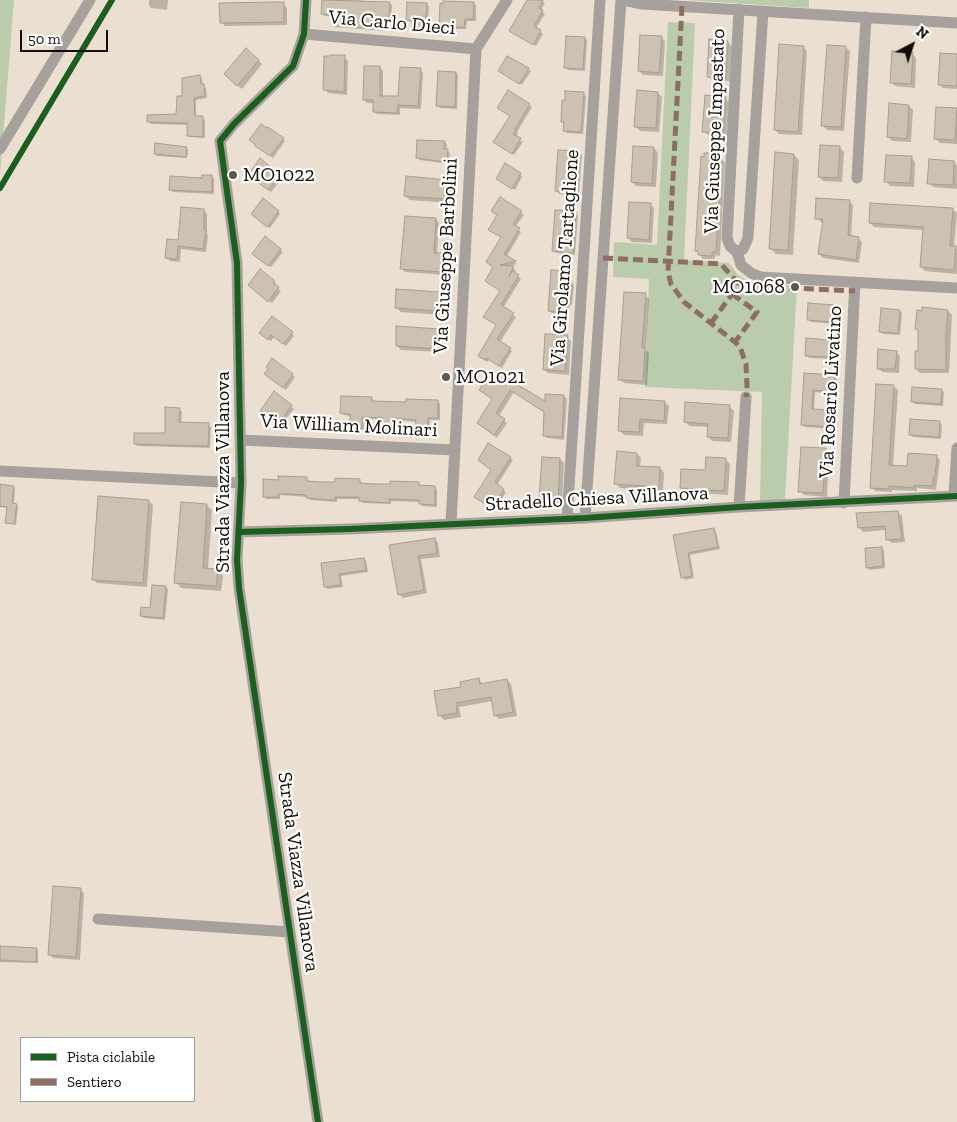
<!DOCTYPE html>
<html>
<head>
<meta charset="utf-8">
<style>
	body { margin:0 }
	#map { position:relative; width:957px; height:1122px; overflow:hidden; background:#eadfd0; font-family:"Zilla Slab",serif }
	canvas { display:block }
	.legend { position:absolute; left:20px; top:1037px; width:175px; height:65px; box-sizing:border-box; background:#fff; border:1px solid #a19e9b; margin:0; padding:6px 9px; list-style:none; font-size:15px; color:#130d05 }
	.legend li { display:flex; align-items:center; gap:10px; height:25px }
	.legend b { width:25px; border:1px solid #a19e9b }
	.north { position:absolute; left:887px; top:20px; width:50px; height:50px; -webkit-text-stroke:4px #fff; paint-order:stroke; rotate:40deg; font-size:14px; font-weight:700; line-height:20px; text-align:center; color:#130d05 }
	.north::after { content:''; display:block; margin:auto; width:18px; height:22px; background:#130d05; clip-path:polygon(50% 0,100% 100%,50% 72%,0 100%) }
	.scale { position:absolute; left:20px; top:30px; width:88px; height:22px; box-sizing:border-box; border:2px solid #130d05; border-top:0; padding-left:6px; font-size:15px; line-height:18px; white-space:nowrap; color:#130d05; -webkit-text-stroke:4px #fff; paint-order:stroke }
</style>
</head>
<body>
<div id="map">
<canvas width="957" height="1122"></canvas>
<ul class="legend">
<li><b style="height:6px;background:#1b5e20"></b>Pista ciclabile</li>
<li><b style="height:6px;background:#8d6e63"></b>Sentiero</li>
</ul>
<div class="north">N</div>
<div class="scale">50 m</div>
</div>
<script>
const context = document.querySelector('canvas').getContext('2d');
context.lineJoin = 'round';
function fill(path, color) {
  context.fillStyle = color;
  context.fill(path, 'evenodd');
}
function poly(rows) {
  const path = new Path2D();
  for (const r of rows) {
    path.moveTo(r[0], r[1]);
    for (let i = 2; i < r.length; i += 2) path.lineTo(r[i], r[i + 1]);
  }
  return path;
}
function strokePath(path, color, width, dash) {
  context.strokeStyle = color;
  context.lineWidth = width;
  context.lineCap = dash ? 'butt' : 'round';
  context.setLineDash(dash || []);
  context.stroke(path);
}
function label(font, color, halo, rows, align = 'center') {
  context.font = font + ' "Zilla Slab",serif';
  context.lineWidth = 4.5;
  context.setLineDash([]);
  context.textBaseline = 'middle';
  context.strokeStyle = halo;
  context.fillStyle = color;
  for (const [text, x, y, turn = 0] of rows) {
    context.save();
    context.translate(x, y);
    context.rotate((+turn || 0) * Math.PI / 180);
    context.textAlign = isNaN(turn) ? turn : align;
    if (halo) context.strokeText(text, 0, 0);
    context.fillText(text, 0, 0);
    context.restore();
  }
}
const green = poly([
	[0,0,14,0,0,175],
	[686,0,809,0,809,8],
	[668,22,695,23,684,260,729,263,738,275,752,283,797,286,785,500,760,501,762,392,645,387,649,279,613,277,614,242,657,245]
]);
const shadow = poly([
	[149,0,168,0,167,10,151,8,149,5],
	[323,0,354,0,389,3,392,5,391,21,386,20,386,31,335,27,333,24,333,17,325,16,322,14],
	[529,0,541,0,545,3,541,10,545,14,536,28,543,34,536,46,513,33],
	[474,3,476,5,476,21,467,21,466,29,443,29,440,27,444,5],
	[283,4,287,8,287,25,225,26,221,22],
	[427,4,429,7,427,32,416,32,413,29,413,23,407,20],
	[661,37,665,41,663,76,643,75,639,71],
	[585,38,587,40,585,71,568,70,566,68],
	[728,42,732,46,730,81,712,80,708,76],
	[803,47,807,51,802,135,779,134,775,130],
	[845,47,850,51,844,131,827,130,823,126],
	[912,53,916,58,915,88,895,86,891,82],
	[957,55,957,89,943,88,939,84],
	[344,57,348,61,347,95,328,93,324,89],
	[258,60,262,64,242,89,229,78],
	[522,65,531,71,522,85,502,73],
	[380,67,383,71,383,97,399,98,420,69,423,73,421,109,400,108,400,115,377,114,374,111,374,103,367,103,364,100],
	[456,73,458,75,457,109,440,108,438,105],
	[200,76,202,79,203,85,206,88,207,98,196,100,196,117,202,118,205,120,205,138,190,137,188,135,188,125,151,124,149,122,177,115,184,98],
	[583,93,586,96,583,134,567,133,564,131,565,124,562,121],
	[658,93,662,97,659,132,640,131,636,126],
	[725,98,729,102,727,136,708,135,704,131],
	[529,105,532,107,517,132,518,133,515,137,523,142,514,155,497,145,511,116,498,108],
	[909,106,913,110,911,142,892,141,888,137],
	[938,108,957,110,957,144,940,143,936,139],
	[283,139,285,141,273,158,259,148],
	[445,142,447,145,446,151,450,153,449,164,420,160,417,157],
	[186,148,188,150,187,158,157,156,155,154],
	[654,148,658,153,656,187,636,186,632,182],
	[840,148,844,152,842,182,823,181,819,177],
	[579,152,582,155,579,195,559,194,557,191],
	[717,155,725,163,720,256,715,255,715,259,703,259,696,250],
	[794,155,799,160,793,255,776,254,770,248],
	[911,157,915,162,914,187,890,186,886,181],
	[954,162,957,166,957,189,933,187,929,183],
	[520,174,522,177,515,190,500,181],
	[212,176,214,178,214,194,173,192,170,189],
	[279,176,282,178,271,192,252,177],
	[446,181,451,185,450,203,410,200,405,196],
	[264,199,280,214,270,228,255,216],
	[500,199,524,215,515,227,521,232,507,256,517,264,505,267,513,268,516,270,514,273,521,279,503,308,516,317,500,342,512,351,502,368,489,360,487,362,480,356,497,325,501,291,486,281,494,267,502,238,492,232,498,215],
	[849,201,853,205,851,237,858,238,862,242,859,263,823,258,819,254,824,222,821,222,817,218],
	[650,204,654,208,652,243,632,242,628,238],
	[952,209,957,213,954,247,957,249,957,274,925,271,921,267,924,230,874,227,870,223],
	[204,210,207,214,207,233,208,235,206,252,181,249,180,262,170,261,166,257],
	[575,213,578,215,575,255,556,253,554,251],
	[436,219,439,223,437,254,443,255,446,258,445,275,405,272,402,269],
	[266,238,283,252,271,267,256,257],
	[569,272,571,275,571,282,574,285,572,305,570,305,569,315,552,313,549,311],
	[274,282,276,284,275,286,281,291,272,303,252,288],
	[440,293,444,297,443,315,401,312,396,308],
	[645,295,649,299,646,350,649,353,647,385,624,383,620,379],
	[834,306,837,308,836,324,811,322,809,320],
	[899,311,902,313,900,335,883,334,880,332],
	[948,311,952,315,949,373,920,373,916,369,919,353,919,331,917,329],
	[438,330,442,334,442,352,401,350,397,346],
	[292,333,294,336,286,346,274,337,271,341,263,335],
	[567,337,571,341,569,375,548,373,544,369],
	[829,341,834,349,834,359,809,358,806,355],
	[896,352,900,356,899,373,882,372,878,368],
	[805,374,834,376,837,379,836,394,815,392,814,410,831,411,834,413,833,429,805,427,802,424],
	[292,375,295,377,286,390,268,377],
	[507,384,546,403,564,396,567,399,564,440,547,438,544,435,545,413,514,392,499,416,507,423,497,438,481,426,478,423,493,399,480,390],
	[894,387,898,390,893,466,908,467,936,456,940,460,936,490,917,488,917,491,892,490,892,492,875,491,871,487],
	[941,390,944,392,943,406,915,404,913,402],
	[274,393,294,409,284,421,282,420,280,423,272,417,271,419,261,411],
	[372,398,374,402,408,403,438,401,440,404,440,420,430,420,429,433,419,433,416,430,417,422,397,420,397,434,386,434,384,431,384,420,364,418,364,430,354,430,351,427,351,416,344,415,341,413],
	[664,402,669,406,667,424,644,423,643,436,624,435,620,431],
	[729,406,734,411,731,442,712,441,708,436,709,427,690,426,685,422],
	[179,409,182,412,181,423,208,424,211,427,210,448,137,446,135,443,166,434],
	[939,422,942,425,941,439,913,437,910,434],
	[825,450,829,454,827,497,804,495,800,491],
	[637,454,641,458,640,467,660,468,664,473,663,491,620,488,616,484],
	[510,458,513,460,497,485,506,492,495,510,478,499],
	[707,458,726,460,730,464,728,495,685,492,681,488,706,471],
	[560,459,564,463,562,504,544,503,540,499],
	[306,478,309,482,336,483,360,481,362,484,391,485,419,483,421,486,435,487,437,490,437,507,422,506,420,502,391,501,391,504,363,503,360,499,337,499,337,502,310,500,307,497,280,495,280,499,266,499,264,496,280,481],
	[0,485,13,487,15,489,14,505,18,507,16,525,6,522,8,508,0,507],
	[149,501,153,505,147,587,97,583,93,579],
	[206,505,212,510,208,570,218,570,223,576,221,591,181,588,176,582],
	[898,512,902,516,905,542,892,543,887,539,886,530,863,532,859,527],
	[713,529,716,532,720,549,690,555,694,578,685,580,683,577,674,536],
	[435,539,438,543,440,557,421,559,427,593,403,598,399,594,391,546],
	[882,548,884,551,885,568,870,570,867,568],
	[364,559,366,561,368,572,341,576,343,587,328,589,325,587,323,564],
	[165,587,168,589,165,620,144,618,141,616,151,609],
	[479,680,483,684,507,680,511,684,517,716,499,719,495,715,493,701,459,707,461,717,444,720,440,716,436,692,463,688],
	[80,889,84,893,80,960,53,958,49,954],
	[0,947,36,949,38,951,38,963,0,962]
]);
const building = poly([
	[322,0,390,2,389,19,384,18,384,29,332,25,332,15,321,14,322,0],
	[527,0,543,0,539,8,543,10,534,26,541,30,533,45,509,31,527,0],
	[443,1,474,2,473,19,465,19,464,27,439,27,440,3,443,4,443,1],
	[275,2,284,2,284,22,220,23,219,3,275,2],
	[407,2,427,3,425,30,412,30,412,21,406,20,407,2],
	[640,35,662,36,659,73,638,71,640,35],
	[566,36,585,37,583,69,564,68,566,36],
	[709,39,728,41,726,78,707,77,709,39],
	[779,44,804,46,798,132,774,130,779,44],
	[827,45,846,46,841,127,821,126,827,45],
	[246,48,259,60,237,86,224,74,246,48],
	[892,51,913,52,911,84,890,83,892,51],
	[940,53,957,54,957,86,938,85,940,53],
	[331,55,345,55,344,92,323,90,324,56,330,56,331,55],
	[507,56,529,68,519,84,498,71,507,56],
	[364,66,380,66,380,96,398,96,400,67,421,68,418,106,398,105,397,113,373,112,373,100,363,100,364,66],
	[438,71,456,72,455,107,436,106,438,71],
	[200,75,201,84,204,84,205,96,194,98,195,116,203,116,203,137,187,136,187,123,147,122,147,115,176,114,177,96,182,96,182,78,200,75],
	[508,90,530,104,515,129,516,130,513,134,521,138,512,154,493,142,510,116,497,108,508,90],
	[637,90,658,92,656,128,634,127,637,90],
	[565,91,584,92,581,132,563,131,564,122,561,122,562,100,565,100,565,91],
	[705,95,726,97,723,133,702,132,705,95],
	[889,103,909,105,907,139,887,137,889,103],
	[936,107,957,108,955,140,934,139,936,107],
	[261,124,267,128,268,127,284,138,270,156,255,146,255,144,249,140,261,124],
	[417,140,445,141,444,149,448,149,447,162,416,158,417,140],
	[155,143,187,147,186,157,154,154,155,143],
	[820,145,840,146,838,178,818,177,820,145],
	[633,146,654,147,652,184,631,182,633,146],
	[558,150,580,151,577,193,555,191,558,150],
	[775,152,794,154,788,250,769,249,775,152],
	[704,153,718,153,718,158,722,158,716,252,712,252,712,256,698,255,698,251,695,251,701,156,704,157,704,153],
	[886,155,912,156,910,183,884,182,886,155],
	[260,158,280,175,268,190,248,175,260,158],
	[929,159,954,161,953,185,927,184,929,159],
	[505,163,521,173,512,189,496,179,505,163],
	[202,175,212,175,212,192,169,190,170,176,202,178,202,175],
	[406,176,447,180,446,199,404,196,406,176],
	[500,197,522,211,513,224,520,228,504,254,516,261,500,265,514,266,509,276,512,271,519,275,501,305,514,313,497,339,511,348,499,366,486,358,485,360,478,356,496,325,483,317,500,291,485,281,493,267,486,262,501,237,488,230,497,215,491,211,500,197],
	[263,198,279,211,267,227,251,214,263,198],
	[816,198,850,200,848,235,859,237,856,260,818,254,823,219,815,219,816,198],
	[629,202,651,203,649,240,627,238,629,202],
	[870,203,953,208,950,246,956,246,954,270,920,267,923,227,869,223,870,203],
	[181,207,204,209,204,230,206,230,203,249,178,246,177,259,165,258,167,239,178,240,181,207],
	[555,210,576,211,573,253,552,251,555,210],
	[405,216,436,218,434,253,444,253,442,272,400,269,405,216],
	[265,236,281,249,268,266,252,254,265,236],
	[260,269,275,281,273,283,279,287,268,302,248,285,260,269],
	[551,270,569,271,569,281,572,281,570,303,568,303,567,313,548,311,551,270],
	[396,289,440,292,439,311,395,308,396,289],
	[624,292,646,293,642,348,645,348,643,381,618,380,624,292],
	[808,303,835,305,834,322,807,320,808,303],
	[922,307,948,310,946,334,946,370,915,369,915,351,918,351,918,330,915,329,917,310,922,311,922,307],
	[881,308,900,310,898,333,879,332,881,308],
	[272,316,293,332,283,344,271,335,268,340,259,333,272,316],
	[396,326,439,329,438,349,396,346,396,326],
	[545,334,568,335,565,371,543,370,545,334],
	[806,338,830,340,829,345,832,345,831,357,805,356,806,338],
	[878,349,897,351,895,369,877,369,878,349],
	[272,358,293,374,283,388,264,374,268,369,266,367,272,358],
	[490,372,506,382,508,379,545,401,545,394,564,395,562,437,543,436,544,412,510,390,496,413,505,419,494,435,477,423,492,399,479,390,490,372],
	[804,373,835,375,833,392,813,390,812,409,832,410,831,427,801,425,804,373],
	[876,384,894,385,889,465,907,466,908,453,937,455,935,477,933,477,933,486,914,485,914,488,889,486,888,489,870,488,876,384],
	[912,387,942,389,941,404,911,402,912,387],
	[274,391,292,405,281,420,279,418,277,422,269,416,268,417,260,411,274,391],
	[341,396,372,397,372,401,406,402,406,399,438,400,438,418,428,418,427,431,415,431,416,420,395,418,395,433,383,432,383,418,362,417,362,428,350,428,350,414,340,413,341,396],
	[620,398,665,401,664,421,640,419,639,432,618,431,620,398],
	[685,402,730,405,728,438,707,437,708,424,684,422,685,402],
	[165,407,180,408,179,422,209,423,208,446,134,444,134,433,165,433,165,407],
	[910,419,940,421,939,437,909,435,910,419],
	[488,443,511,457,495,482,504,489,492,508,474,497,491,470,478,460,488,443],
	[801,447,826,448,823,493,798,492,801,447],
	[617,451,637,453,637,466,660,467,659,487,614,484,617,451],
	[542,457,560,458,558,500,539,499,542,457],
	[706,457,726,458,724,491,680,488,681,469,705,470,706,457],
	[278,476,307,477,307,481,321,482,335,482,335,478,360,479,360,483,375,484,390,484,390,481,419,482,419,485,435,486,435,505,419,504,419,500,389,499,389,503,359,501,359,497,335,497,335,500,306,498,306,495,293,494,278,494,278,497,263,497,263,479,279,480,278,476],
	[0,484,14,486,12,503,17,504,14,524,5,523,7,507,0,506,0,484],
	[98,496,149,500,143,583,92,580,98,496],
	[181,502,207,504,203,568,218,569,216,586,174,583,181,502],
	[898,511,902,539,886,540,885,526,858,528,856,513,898,511],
	[714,528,718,547,688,553,692,576,681,578,673,535,714,528],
	[435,538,437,553,418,556,424,590,398,595,389,545,435,538],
	[882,547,883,566,866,568,865,548,882,547],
	[364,558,366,570,339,574,341,585,324,587,321,563,364,558],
	[152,585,166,586,163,618,140,616,141,607,150,608,152,585],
	[479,678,480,684,507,679,513,712,494,716,491,697,456,703,457,713,438,716,434,691,461,687,460,682,479,678],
	[53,886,81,888,76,957,48,955,53,886],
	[0,946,37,948,36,962,0,960,0,946]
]);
const minor = poly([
	[306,0,304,34,293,66,234,124,220,141,237,263,241,483,237,560,239,588,318,1122],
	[623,0,642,4,957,23],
	[739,9,727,238,730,246,737,252,741,265,751,273,761,277,957,288],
	[304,34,476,49],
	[0,149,90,0],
	[857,178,866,17],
	[737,252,743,249,748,238,763,11],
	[241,440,455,450],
	[0,471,241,483],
	[954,496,957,448],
	[844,503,855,282],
	[739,507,746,397],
	[585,518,621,0],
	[567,519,600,0],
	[451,523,476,49,507,0],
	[239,532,349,529,585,518,739,507,957,496],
	[98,919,290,932]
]);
const quiet = poly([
	[682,6,668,272,671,284,684,302,735,342,740,347,746,364,747,386,746,397],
	[603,258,721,264,738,283,749,286,855,291],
	[732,294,757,312,735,342],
	[711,323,735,290]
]);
const cycleway = poly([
	[306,0,304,34,293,66,234,124,220,141,237,263,241,483,237,560,239,588,318,1122],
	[0,188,112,0],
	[239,532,349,529,585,518,739,507,957,496]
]);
const markers = [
	[233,175,5,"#5e564c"],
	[795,287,5,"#5e564c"],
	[446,377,5,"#5e564c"]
];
const streetNames = [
	["Via Carlo Dieci",392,23,5],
	["Via Giuseppe Impastato",715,131,-88],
	["Via Giuseppe Barbolini",446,256,-87],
	["Via Girolamo Tartaglione",565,258,-86],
	["Via Rosario Livatino",831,392,-87],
	["Via William Molinari",349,426,3],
	["Strada Viazza Villanova",223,472,-90],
	["Stradello Chiesa Villanova",597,499,-3],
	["Strada Viazza Villanova",298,872,82]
];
const poiNames = [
	["MO1022",243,175],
	["MO1068",785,287,"right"],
	["MO1021",456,377]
];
fill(green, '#bbccad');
fill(shadow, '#0003');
fill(building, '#cdc2b2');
strokePath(building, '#a69e92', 1);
strokePath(minor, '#a6a19c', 11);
strokePath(quiet, '#8d6e63', 5, [10, 5]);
strokePath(cycleway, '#1b5e20', 6);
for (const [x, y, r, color] of markers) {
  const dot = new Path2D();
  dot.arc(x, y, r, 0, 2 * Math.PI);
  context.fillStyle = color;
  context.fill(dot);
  strokePath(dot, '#fff', 2);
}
label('20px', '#130d05', '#fff', streetNames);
label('20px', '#130d05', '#fff', poiNames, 'left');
</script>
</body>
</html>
